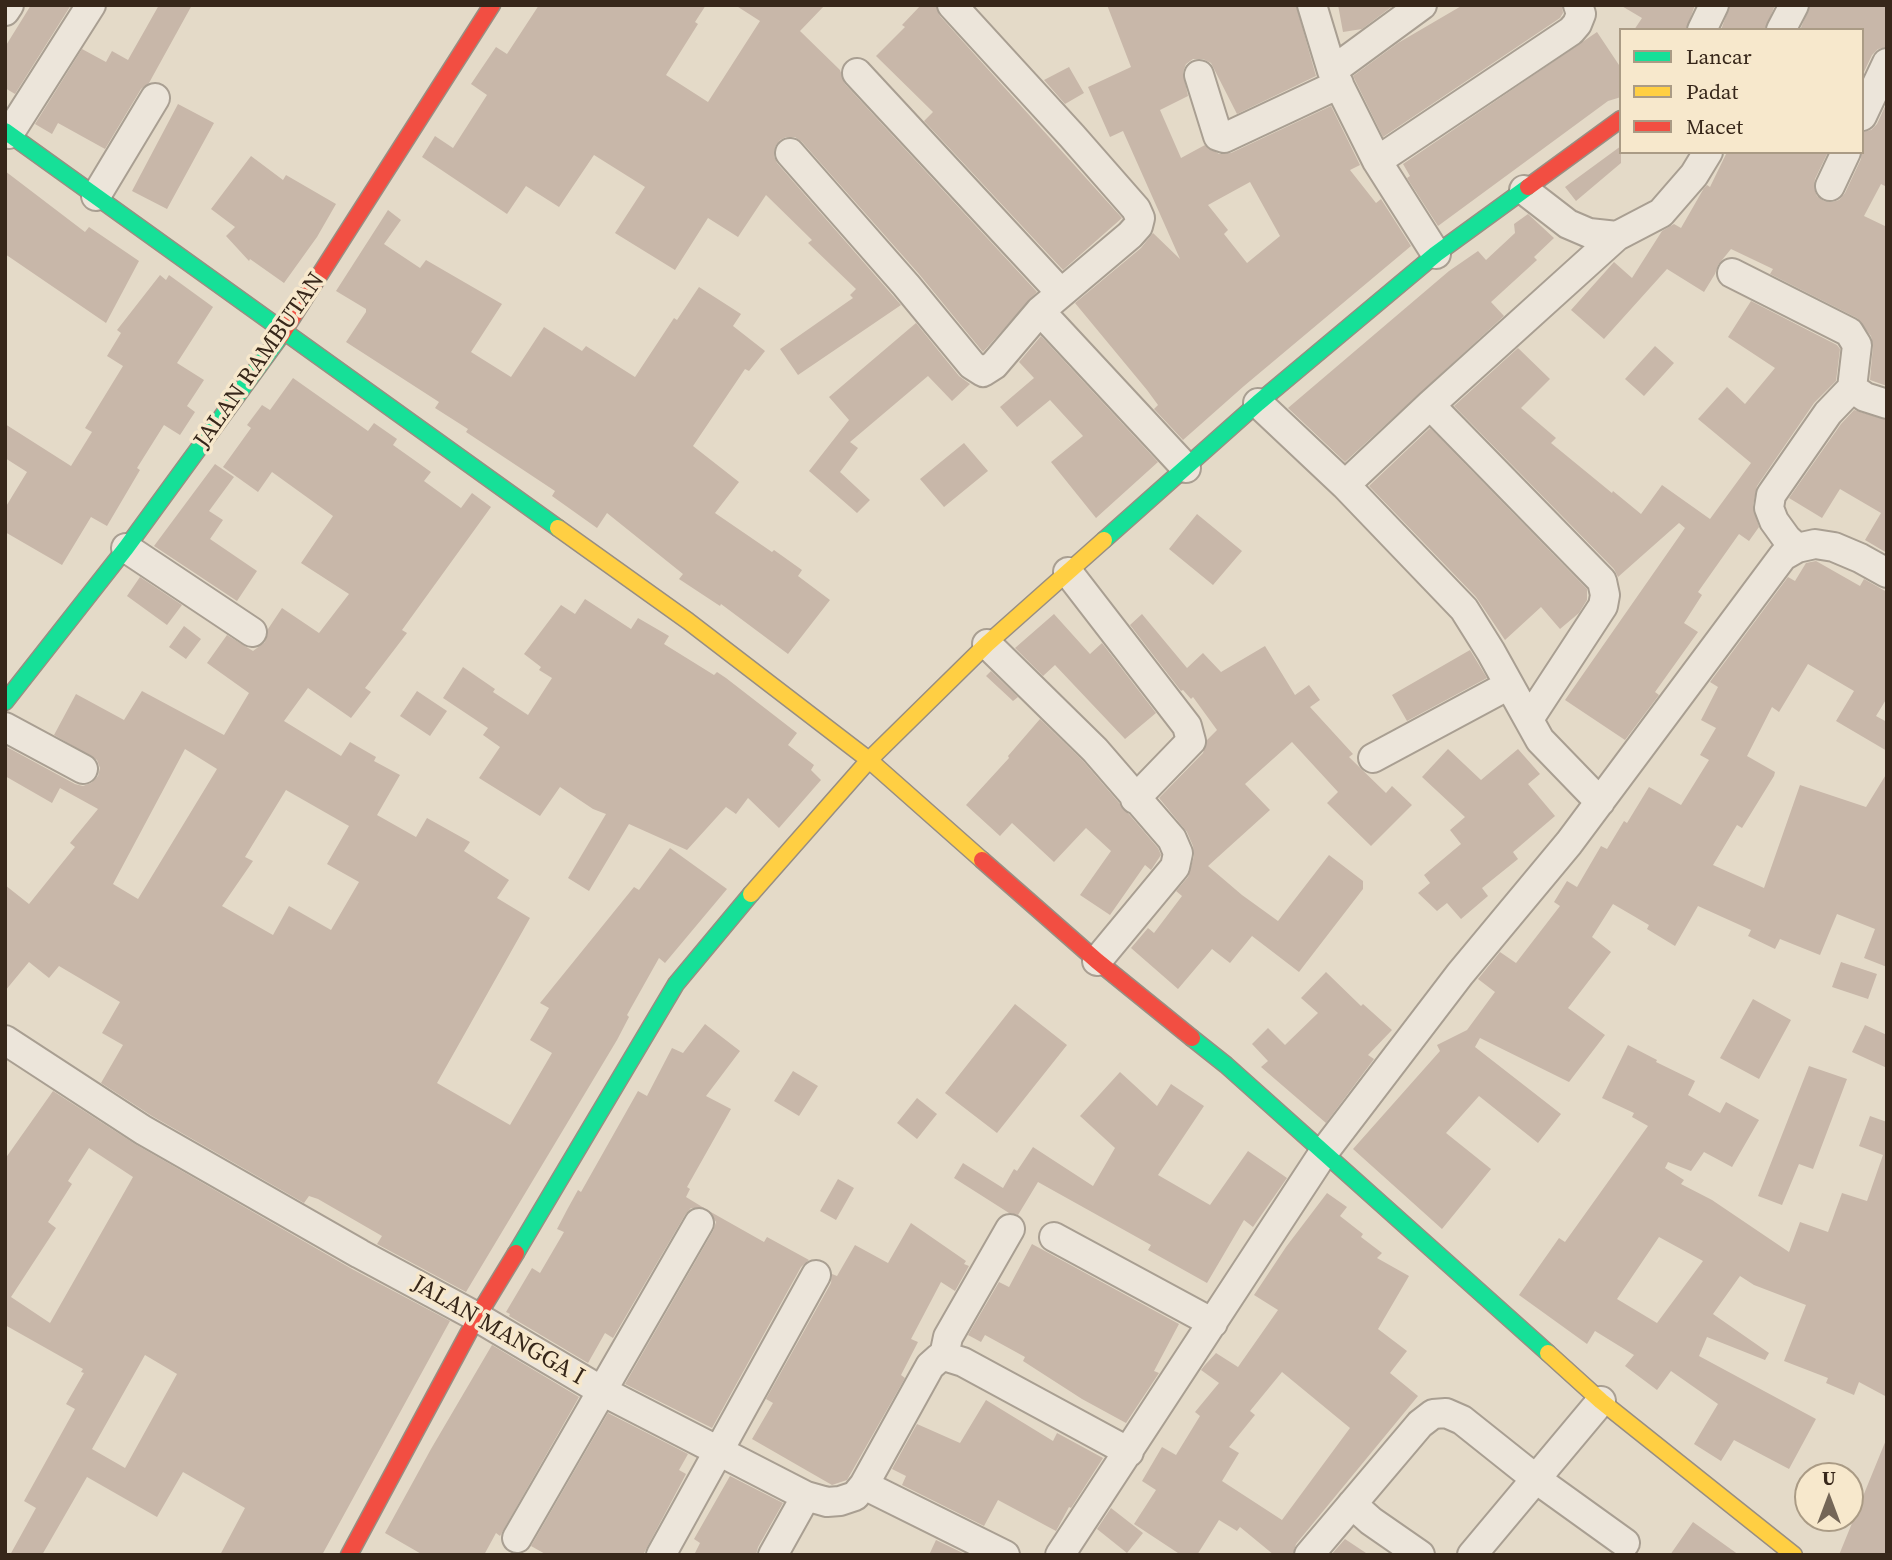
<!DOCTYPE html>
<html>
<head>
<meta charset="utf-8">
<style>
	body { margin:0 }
	#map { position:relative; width:1892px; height:1560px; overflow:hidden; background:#e4dac8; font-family:"Source Serif 4",serif }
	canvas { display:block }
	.frame { position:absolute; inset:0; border:7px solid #37271a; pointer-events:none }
	.legend { position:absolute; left:1619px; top:28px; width:245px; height:126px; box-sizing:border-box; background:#f7e8cc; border:2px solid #aa9b85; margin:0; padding:9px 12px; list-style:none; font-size:21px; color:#37271a }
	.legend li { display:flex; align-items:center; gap:14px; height:35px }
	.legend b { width:35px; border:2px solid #aa9b85 }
	.north { position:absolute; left:1794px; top:1462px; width:70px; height:70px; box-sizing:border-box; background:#f7e8cc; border:2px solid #aa9b85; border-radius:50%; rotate:0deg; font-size:19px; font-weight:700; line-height:28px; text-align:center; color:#37271a }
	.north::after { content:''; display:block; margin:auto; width:24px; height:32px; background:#746657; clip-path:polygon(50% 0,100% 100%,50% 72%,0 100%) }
</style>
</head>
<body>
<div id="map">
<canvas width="1892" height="1560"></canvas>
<div class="frame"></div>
<ul class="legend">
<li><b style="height:9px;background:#16e098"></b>Lancar</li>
<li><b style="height:9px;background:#ffcf43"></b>Padat</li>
<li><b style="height:9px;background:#f24e42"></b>Macet</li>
</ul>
<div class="north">U</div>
</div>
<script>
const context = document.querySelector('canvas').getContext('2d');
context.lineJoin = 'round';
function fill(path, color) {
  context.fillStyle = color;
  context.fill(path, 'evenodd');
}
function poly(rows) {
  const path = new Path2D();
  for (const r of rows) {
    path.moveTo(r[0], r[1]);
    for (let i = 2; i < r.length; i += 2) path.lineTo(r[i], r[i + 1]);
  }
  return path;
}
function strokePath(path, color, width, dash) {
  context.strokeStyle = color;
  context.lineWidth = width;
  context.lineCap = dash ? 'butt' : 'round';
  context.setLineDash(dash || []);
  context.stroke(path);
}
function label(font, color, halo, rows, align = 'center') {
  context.font = font + ' "Source Serif 4",serif';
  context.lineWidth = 7;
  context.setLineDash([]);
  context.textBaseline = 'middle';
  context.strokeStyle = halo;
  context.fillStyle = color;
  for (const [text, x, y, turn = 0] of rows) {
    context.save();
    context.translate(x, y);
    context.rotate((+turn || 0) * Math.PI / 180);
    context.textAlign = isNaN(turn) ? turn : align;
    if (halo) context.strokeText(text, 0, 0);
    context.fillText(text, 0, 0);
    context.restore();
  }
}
const building = poly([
	[31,5,71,5,15,94,5,88,5,47],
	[159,5,192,5,149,83,141,89,105,149,58,123,52,134,35,124,82,49,106,62,112,51,128,60],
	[539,5,706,5,695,22,698,24,666,75,708,102,760,21,735,5,825,5,800,31,840,70,845,84,1037,292,983,352,919,274,802,142,795,137,786,137,780,140,775,147,774,156,777,163,901,305,798,375,780,349,853,298,850,295,856,289,808,243,812,240,766,195,738,237,708,218,675,270,615,233,645,187,594,155,559,207,526,186,507,214,422,157,435,136,453,148,487,95,471,84,496,47,507,54],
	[921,5,936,5,940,16,1122,218,1063,270,924,121,933,112,876,56,905,27,902,25],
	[1107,5,1296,5,1316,76,1237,114,1211,63,1203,59,1193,59,1186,64,1183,72,1188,96,1160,110,1181,158,1205,145,1219,154,1231,153,1331,106,1360,165,1350,170,1376,203,1381,199,1411,246,1244,386,1183,440,1154,409,1158,405,1147,390,1075,303,1141,248,1153,233,1180,259,1123,131,1110,137,1088,87,1131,67],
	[1250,182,1280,236,1247,263,1224,234,1228,230,1208,205],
	[1338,5,1394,5,1362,29,1343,32],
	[1463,5,1562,5,1563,13,1560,18,1383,137,1353,76,1398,43],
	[1620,5,1695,5,1686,30,1634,30,1642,18],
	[1730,5,1775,5,1765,30,1721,30],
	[1810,5,1887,5,1887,47,1878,49,1872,55,1862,76,1862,30,1800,30],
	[1597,32,1621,68,1621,97,1608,101,1438,226,1407,178,1410,176,1403,164],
	[1069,67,1084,93,1065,104,1044,80],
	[1887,102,1887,187,1881,184,1864,216,1887,227,1887,386,1870,380,1873,346,1871,336,1857,318,1770,274,1773,269,1731,249,1718,265,1715,274,1704,292,1667,269,1604,339,1571,310,1614,262,1632,278,1662,231,1674,224,1681,228,1704,188,1707,185,1710,187,1727,152,1828,152,1815,179,1814,188,1817,196,1824,201,1832,202,1839,200,1845,193,1861,159,1862,132,1871,130,1877,124],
	[178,104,214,123,167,209,132,191],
	[1621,146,1621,163,1576,201,1565,187],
	[251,156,283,180,286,175,336,204,317,237,284,283,250,259,249,261,226,236,235,227,211,209],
	[5,171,85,232,89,227,139,261,106,323,5,254],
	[388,210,401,220,384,244,420,268,426,260,502,304,471,352,511,377,544,327,582,351,586,346,635,377,674,318,677,320,699,287,741,314,733,326,765,351,749,371,745,369,693,446,739,482,715,513,772,552,774,550,802,570,798,576,830,600,788,654,721,604,720,606,679,579,683,574,607,513,597,528,552,496,555,491,466,432,468,429,435,408,439,402,346,342,366,312,366,309,336,291],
	[1528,214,1554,238,1534,257,1537,260,1491,302,1504,316,1345,462,1288,408,1449,271,1478,251,1486,260,1515,233,1514,224],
	[160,275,166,280,169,275,213,307,177,363,204,380,187,406,195,412,180,435,164,425,137,468,140,470,107,526,91,517,62,565,5,532,5,508,27,472,5,458,5,424,71,466,92,432,85,428,123,366,107,356,121,333,117,330],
	[1751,301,1837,345,1840,349,1836,381,1814,403,1757,486,1753,506,1759,527,1749,541,1739,534,1698,592,1702,595,1684,623,1698,632,1655,692,1659,695,1625,740,1565,700,1685,528,1679,523,1618,577,1614,569,1454,406,1518,348,1550,379,1521,408,1556,438,1551,443,1612,493,1613,491,1641,514,1662,485,1710,519,1751,463,1698,419,1727,387,1745,404,1775,368,1728,337],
	[916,323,959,376,970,384,952,401,928,376,850,442,858,448,840,472,870,500,857,513,809,471,849,420,829,397],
	[1041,336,1158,462,1096,518,1051,462,1083,436,1050,400,1017,427,1000,407,1034,378,1019,362],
	[1655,346,1674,363,1644,396,1625,379],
	[293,378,368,431,374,423,397,439,393,445,431,472,424,481,461,508,472,493,491,507,402,630,407,633,365,688,371,692,351,718,308,688,284,721,341,756,350,742,376,757,374,761,400,775,377,815,416,837,427,818,470,842,464,851,509,880,497,898,530,918,437,1083,510,1125,552,1053,530,1040,549,1008,540,1003,634,887,639,890,670,848,727,889,665,963,659,958,627,1015,629,1017,617,1040,466,1292,377,1244,382,1236,318,1199,309,1196,304,1203,152,1116,101,1083,123,1045,102,1033,120,1002,59,966,49,978,29,962,5,991,5,885,29,904,75,847,70,843,98,809,60,788,52,803,5,776,5,746,75,784,83,786,91,783,98,776,100,768,97,760,54,735,76,694,124,720,142,691,224,735,249,693,207,663,227,635,253,651,265,642,268,629,282,608,319,633,349,594,301,563,333,516,272,472,258,492,223,467,251,428,247,425,262,405,270,410],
	[185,749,217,769,138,899,113,884],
	[286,790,349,826,327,864,359,882,331,930,289,906,273,935,222,906,253,861,245,857],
	[1854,410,1887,420,1887,553,1865,540,1881,513,1840,489,1822,518,1789,498,1841,424],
	[1430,428,1587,589,1587,600,1579,613,1560,629,1541,607,1505,640,1476,597,1369,486],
	[964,443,988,471,944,507,920,479],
	[215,464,234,477,209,511,223,520,210,539,257,571,237,601,154,546],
	[1197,514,1242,551,1213,585,1169,549],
	[1816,561,1860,586,1864,579,1887,592,1887,698,1876,716,1887,722,1887,751,1836,721,1854,691,1808,664,1779,712,1772,707,1747,756,1775,772,1774,776,1742,828,1737,825,1713,865,1764,888,1800,785,1866,807,1887,773,1887,967,1864,958,1875,929,1837,914,1820,955,1780,939,1775,949,1748,936,1751,930,1698,906,1675,946,1647,929,1649,925,1613,904,1592,937,1611,952,1568,1008,1605,1035,1569,1082,1480,1038,1475,1047,1561,1114,1538,1143,1479,1096,1446,1133,1491,1169,1442,1229,1353,1149,1440,1051,1437,1045,1467,1030,1495,992,1478,979,1500,952,1516,963,1560,906,1554,902,1567,881,1577,887,1601,846,1607,849,1624,821,1627,823,1649,787,1681,805,1709,760,1700,755,1716,728,1701,720,1718,687,1710,682,1788,577,1795,581,1806,563],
	[140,577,182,605,167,625,127,596],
	[585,599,631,629,638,618,669,636,664,644,714,675,717,672,726,678,797,733,788,745,814,765,811,770,821,780,779,828,748,798,736,814,726,807,687,850,629,824,589,891,568,878,606,814,593,809,560,787,540,816,479,778,500,747,483,735,488,728,443,698,463,667,495,689,493,692,528,715,552,678,539,670,541,667,524,654,561,605,575,614],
	[1054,614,1090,654,1102,643,1156,713,1125,739,1055,665,1043,676,1015,648],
	[1142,614,1187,668,1203,653,1221,672,1265,646,1295,695,1309,685,1320,700,1310,707,1353,754,1349,757,1386,793,1392,786,1412,805,1371,846,1327,803,1338,792,1292,742,1245,784,1270,810,1208,866,1242,895,1278,921,1329,855,1363,881,1363,889,1299,972,1252,936,1230,963,1212,949,1178,989,1131,948,1148,928,1154,933,1182,896,1176,891,1188,877,1194,856,1193,846,1187,832,1159,798,1203,753,1207,740,1217,730,1193,697,1191,699,1183,690,1181,691,1130,625],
	[184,626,201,639,186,659,169,647],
	[1470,650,1487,678,1407,721,1392,695],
	[991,671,1018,697,1013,701,986,676],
	[417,691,447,711,430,736,400,716],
	[1040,719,1083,761,1158,848,1161,855,1151,870,1145,865,1110,915,1080,895,1111,851,1086,828,1054,862,1012,823,1000,836,966,805,1009,758,1008,756],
	[1448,749,1481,780,1518,749,1540,774,1528,784,1555,816,1513,852,1518,859,1482,888,1488,896,1461,919,1447,903,1437,911,1418,893,1430,883,1424,875,1461,844,1450,830,1465,817,1422,777],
	[1841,962,1877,974,1868,999,1832,987],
	[1326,972,1361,1006,1363,1004,1392,1030,1368,1055,1374,1059,1326,1123,1261,1067,1268,1061,1252,1044,1268,1028,1285,1045,1318,1013,1301,998],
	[1753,999,1791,1020,1759,1079,1720,1058],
	[1015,1004,1067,1045,997,1133,945,1093],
	[705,1024,740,1051,706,1096,731,1109,687,1187,690,1189,686,1197,704,1208,691,1208,685,1215,613,1338,605,1333,588,1363,509,1316,510,1314,506,1312,532,1268,540,1273,564,1232,557,1229,568,1208,578,1190,581,1192,638,1091,647,1096,672,1048,683,1053],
	[1865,1025,1887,1035,1887,1068,1852,1052],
	[1628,1045,1657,1060,1656,1062,1695,1081,1688,1095,1720,1113,1726,1102,1759,1120,1732,1167,1704,1152,1691,1171,1668,1162,1665,1168,1684,1180,1681,1184,1712,1200,1789,1252,1800,1222,1828,1232,1842,1193,1867,1201,1883,1155,1859,1146,1870,1116,1887,1122,1887,1397,1859,1382,1854,1395,1826,1383,1828,1378,1784,1361,1806,1305,1754,1285,1740,1276,1713,1314,1769,1353,1765,1360,1707,1337,1699,1356,1816,1419,1789,1469,1734,1440,1721,1461,1694,1444,1718,1404,1671,1371,1657,1390,1625,1366,1634,1355,1595,1331,1587,1344,1519,1295,1559,1238,1565,1242,1648,1126,1632,1117,1634,1113,1602,1098],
	[1659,1237,1703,1261,1657,1323,1617,1299],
	[1809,1066,1847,1079,1813,1169,1799,1164,1782,1205,1758,1196],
	[793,1071,818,1086,799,1116,774,1101],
	[1120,1072,1157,1106,1171,1084,1204,1106,1158,1175,1210,1205,1248,1151,1287,1178,1253,1227,1244,1220,1207,1283,1148,1250,1151,1245,1038,1182,1018,1215,1009,1213,954,1178,963,1163,1003,1188,1014,1169,1017,1171,1033,1147,1093,1186,1115,1148,1080,1116],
	[53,1091,135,1144,352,1269,450,1321,322,1555,220,1555,245,1508,183,1472,157,1517,87,1477,42,1555,10,1555,36,1508,24,1501,75,1409,66,1404,84,1373,81,1372,83,1369,5,1325,5,1159],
	[89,1148,133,1177,50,1323,11,1297,56,1228,48,1222,72,1184,68,1181],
	[145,1355,177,1374,125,1468,92,1449],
	[917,1098,937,1114,917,1139,897,1123],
	[838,1179,854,1188,836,1220,820,1211],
	[1327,1193,1347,1207,1340,1216,1363,1234,1361,1237,1382,1253,1377,1258,1409,1276,1378,1329,1407,1351,1390,1373,1418,1396,1296,1544,1293,1555,1274,1555,1240,1527,1237,1531,1219,1520,1197,1555,1181,1555,1134,1524,1156,1490,1142,1481,1162,1447,1176,1455,1200,1416,1195,1412,1219,1383,1201,1370,1205,1365,1216,1353,1238,1367,1278,1310,1254,1295,1286,1247],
	[1282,1372,1350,1428,1282,1520,1222,1481,1239,1453,1229,1447,1255,1415,1250,1411],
	[709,1211,764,1242,767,1237,809,1260,801,1267,712,1428,625,1384,713,1231,716,1222],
	[911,1223,966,1261,964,1264,969,1266,955,1291,941,1282,911,1339,918,1342,901,1375,905,1378,847,1480,832,1485,752,1439,773,1403,766,1399,831,1283,832,1274,837,1276,855,1245,888,1263],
	[1032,1244,1179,1324,1154,1371,1159,1373,1126,1423,1082,1399,1023,1361,1025,1357,985,1335,981,1342,968,1335,999,1282,1009,1287],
	[492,1345,579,1397,500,1536,496,1533,484,1555,423,1555,385,1533,431,1449],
	[986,1400,1053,1441,1057,1433,1103,1458,1071,1508,1069,1507,1056,1531,998,1500,984,1526,902,1485,906,1476,892,1469,917,1424,960,1443],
	[608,1413,688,1454,679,1470,686,1474,643,1555,547,1555,531,1546],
	[1886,1440,1887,1555,1839,1555],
	[730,1476,783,1503,758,1547,756,1555,694,1555,700,1543,694,1539],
	[1111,1508,1143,1533,1127,1553,1097,1529],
	[1693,1522,1739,1555,1670,1555],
	[1345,1539,1369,1555,1331,1555],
	[936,1540,967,1555,929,1555]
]);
const street = poly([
	[1312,5,1332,71,1377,161,1436,254],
	[5,11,9,5],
	[1702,30,1714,5],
	[1781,30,1794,5],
	[1332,71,1422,5],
	[857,73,1061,293],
	[1199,75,1218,136,1224,138,1339,84],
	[1862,116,1887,63],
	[9,134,91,5],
	[790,153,906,285,972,365,983,372,994,365,1040,311,1130,235,1138,226,1140,218,1136,209,1072,136,952,5],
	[1377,161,1571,31,1577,24,1581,14,1578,5],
	[1830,186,1846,152],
	[1524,190,1568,224,1589,233,1617,236,1661,213,1694,175,1708,152],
	[96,196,155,98],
	[1732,273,1849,332,1857,345,1852,388,1865,397,1887,404],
	[1040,311,1186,468],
	[1258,403,1345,485,1464,609,1491,652,1540,740,1600,802],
	[1430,405,1602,581,1605,595,1603,606,1529,719],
	[1345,485,1430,405,1617,236],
	[126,548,252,632],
	[1797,548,1787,539,1774,521,1769,508,1771,495,1828,413,1852,388],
	[1068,572,1187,726,1191,741,1135,799],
	[987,644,1095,750,1172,839,1178,853,1175,867,1097,961],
	[5,727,83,769],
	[1373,758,1509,685],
	[5,1040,143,1130,360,1254,477,1317,602,1391,806,1496,827,1502,840,1501,855,1496,864,1485,930,1366,939,1358,944,1356,963,1362,1129,1452],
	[1054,1237,1213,1323],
	[944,1356,948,1337,1010,1229],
	[864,1485,1005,1555],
	[1352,1504,1371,1521,1420,1555],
	[517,1538,699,1223],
	[661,1555,816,1275],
	[773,1555,806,1496],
	[1060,1555,1324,1152,1460,974,1569,843,1783,556,1797,548,1815,544,1834,547,1860,558,1887,573],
	[1309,1555,1420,1424,1433,1414,1446,1413,1462,1420,1536,1479,1625,1543],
	[1472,1555,1601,1401]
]);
const fast = poly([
	[5,131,558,528],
	[1104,540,1258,403,1436,254,1528,187],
	[5,702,126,548,280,337],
	[1192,1038,1226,1065,1548,1353],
	[516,1253,676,984,751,894]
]);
const slow = poly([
	[558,528,688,621,869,760,982,860],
	[751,894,869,760,987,644,1104,540],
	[1548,1353,1601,1401,1794,1555]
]);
const jam = poly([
	[1528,187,1621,119],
	[280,337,492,5],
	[982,860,1097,961,1192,1038],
	[349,1555,477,1317,516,1253]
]);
const streetNames = [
	["JALAN RAMBUTAN",260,361,-55],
	["JALAN MANGGA I",498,1331,30]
];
fill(building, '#c8b7a9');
strokePath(street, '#a99f92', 32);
strokePath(fast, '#988e82', 19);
strokePath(slow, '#988e82', 19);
strokePath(jam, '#988e82', 19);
strokePath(street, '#ece5da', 28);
strokePath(fast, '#16e098', 16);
strokePath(slow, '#ffcf43', 16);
strokePath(jam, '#f24e42', 16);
label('24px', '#37271a', '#f7e8cc', streetNames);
</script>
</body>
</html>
